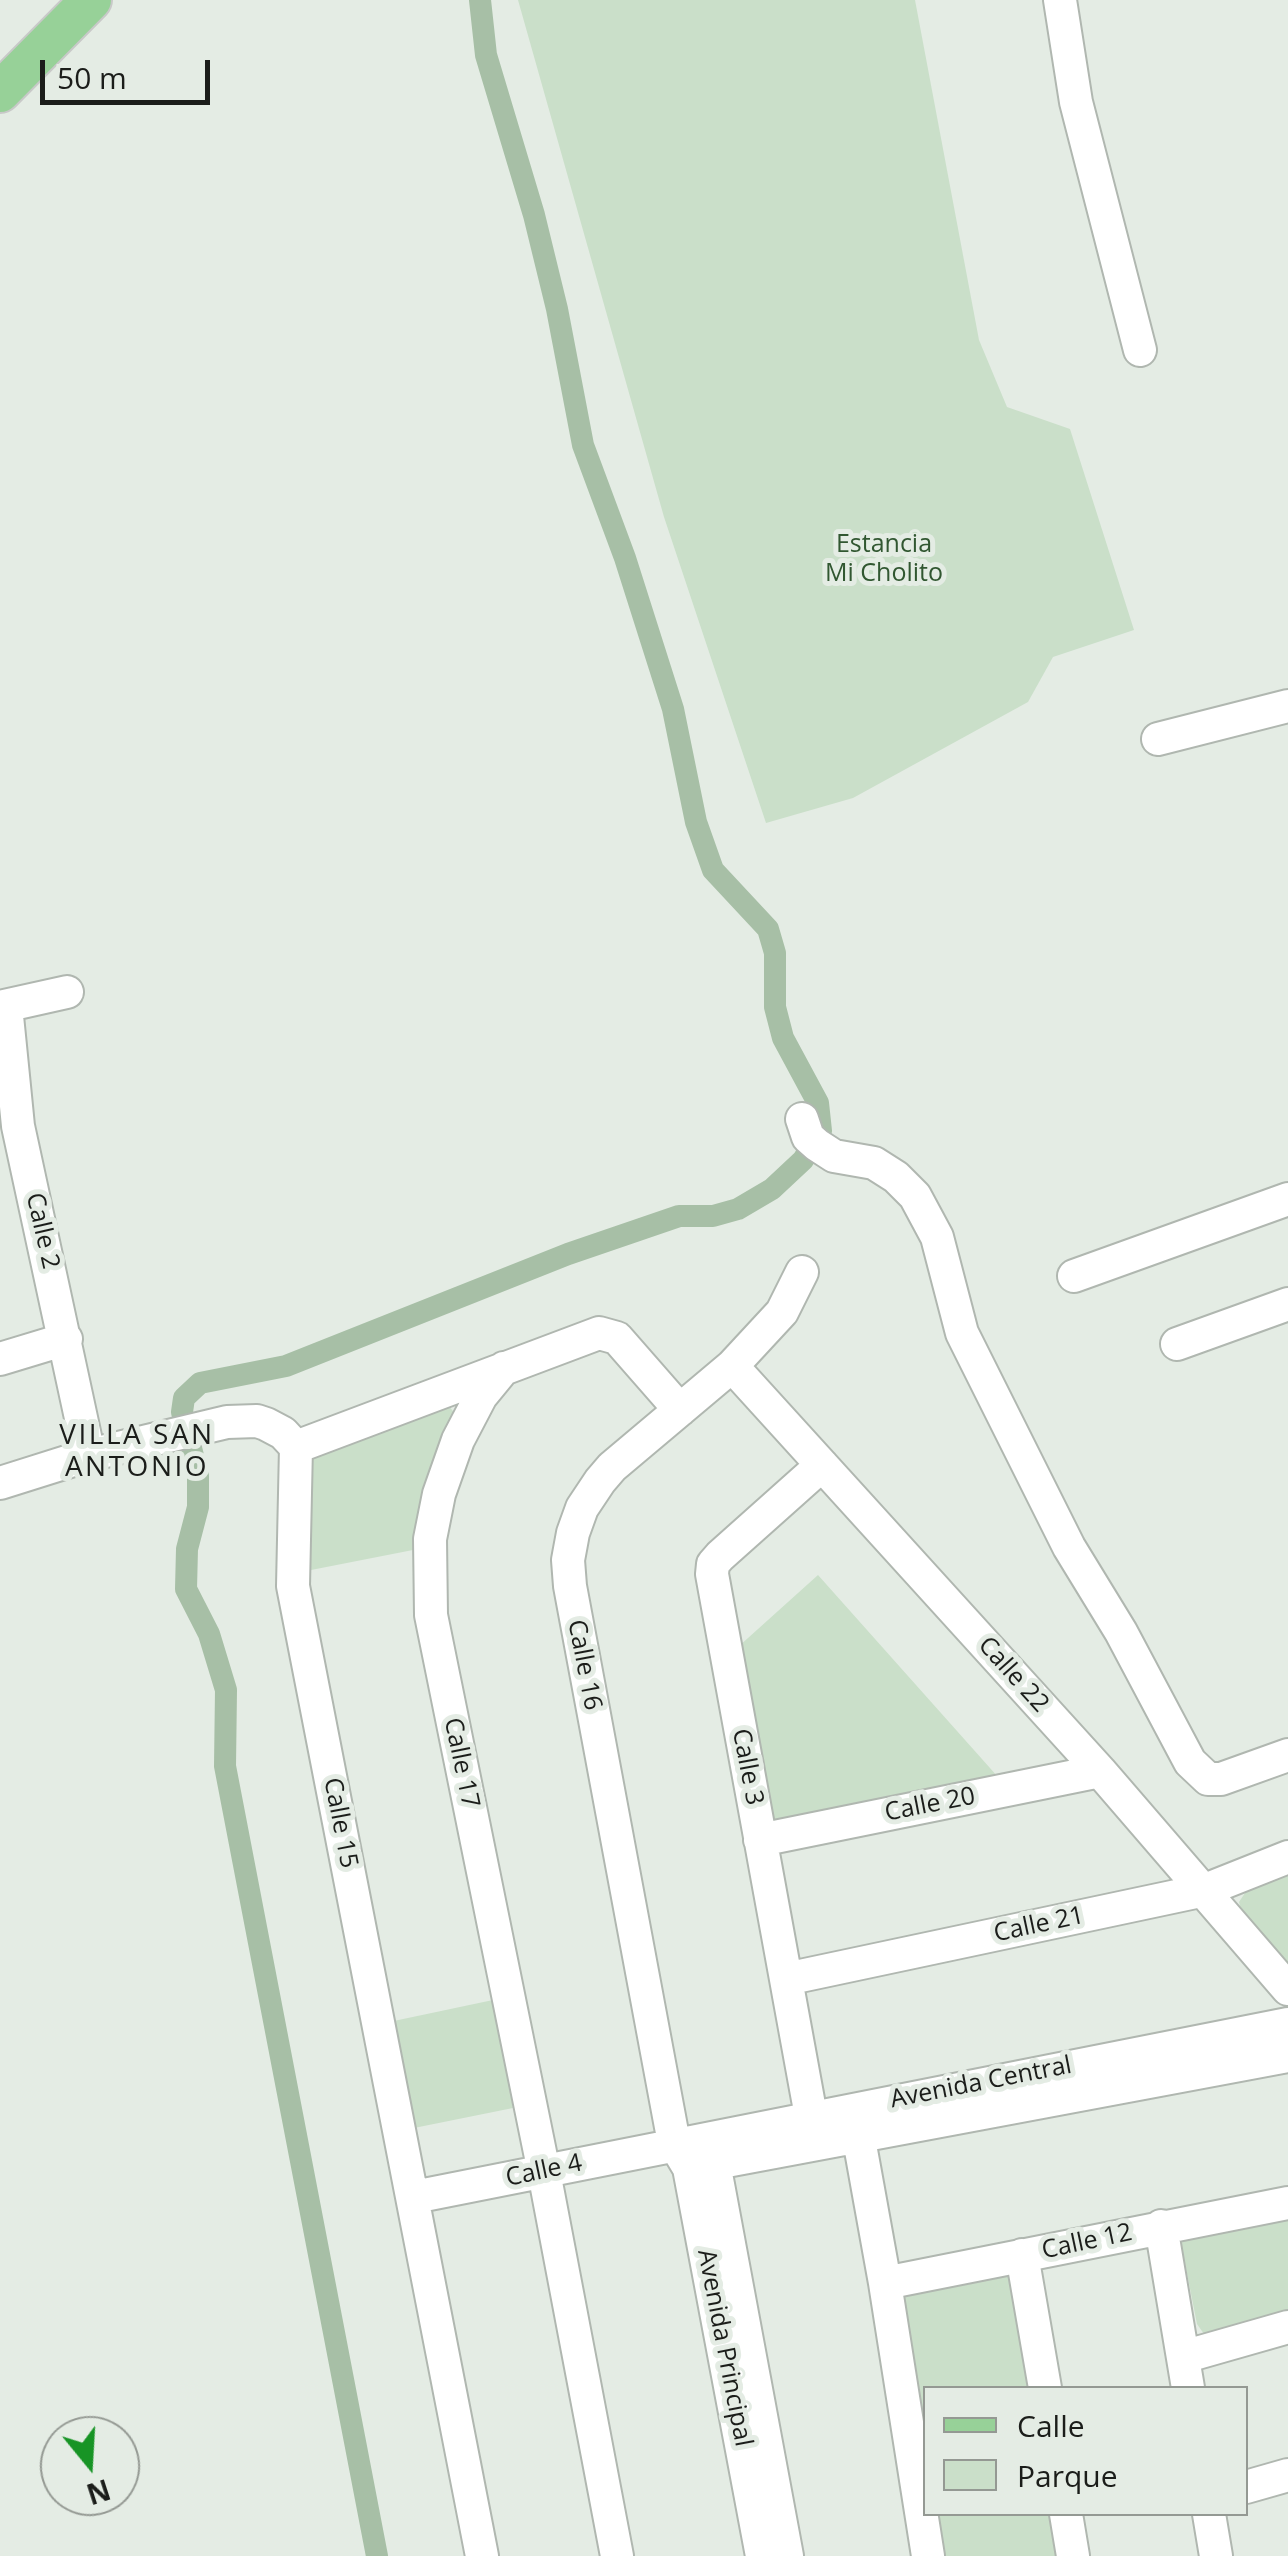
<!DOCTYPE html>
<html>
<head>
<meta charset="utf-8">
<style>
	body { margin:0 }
	#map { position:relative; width:1288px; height:2556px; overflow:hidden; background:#e4ece4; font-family:"Open Sans",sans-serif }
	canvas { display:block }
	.legend { position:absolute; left:923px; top:2386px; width:325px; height:130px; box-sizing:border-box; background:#e4ece4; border:2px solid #949993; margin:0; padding:12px 18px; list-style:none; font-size:30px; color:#1b1d1a }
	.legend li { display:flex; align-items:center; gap:20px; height:50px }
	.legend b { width:50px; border:2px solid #949993 }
	.north { position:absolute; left:40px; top:2416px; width:100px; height:100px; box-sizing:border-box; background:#e4ece4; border:2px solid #949993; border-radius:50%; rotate:162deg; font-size:28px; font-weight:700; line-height:40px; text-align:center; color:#1b1d1a }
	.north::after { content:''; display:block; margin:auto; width:35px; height:45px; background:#179425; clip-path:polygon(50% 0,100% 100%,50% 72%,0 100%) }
	.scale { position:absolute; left:40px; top:60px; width:170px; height:45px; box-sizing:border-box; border:5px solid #1b1d1a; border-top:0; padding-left:12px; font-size:30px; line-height:35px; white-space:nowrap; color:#1b1d1a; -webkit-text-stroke:8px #e4ece4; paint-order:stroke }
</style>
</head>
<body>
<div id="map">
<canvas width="1288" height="2556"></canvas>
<ul class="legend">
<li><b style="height:12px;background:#97d198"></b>Calle</li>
<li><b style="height:28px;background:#cadfc9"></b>Parque</li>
</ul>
<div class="north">N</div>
<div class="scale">50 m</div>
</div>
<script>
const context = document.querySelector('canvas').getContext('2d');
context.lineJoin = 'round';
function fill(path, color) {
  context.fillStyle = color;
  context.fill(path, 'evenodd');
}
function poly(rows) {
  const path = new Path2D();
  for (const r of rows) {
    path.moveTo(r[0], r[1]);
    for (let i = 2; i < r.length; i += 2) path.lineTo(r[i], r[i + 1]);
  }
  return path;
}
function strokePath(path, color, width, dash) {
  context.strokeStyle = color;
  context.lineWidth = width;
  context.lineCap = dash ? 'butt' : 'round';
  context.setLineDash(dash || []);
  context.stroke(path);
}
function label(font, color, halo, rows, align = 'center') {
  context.font = font + ' "Open Sans",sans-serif';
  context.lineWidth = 10;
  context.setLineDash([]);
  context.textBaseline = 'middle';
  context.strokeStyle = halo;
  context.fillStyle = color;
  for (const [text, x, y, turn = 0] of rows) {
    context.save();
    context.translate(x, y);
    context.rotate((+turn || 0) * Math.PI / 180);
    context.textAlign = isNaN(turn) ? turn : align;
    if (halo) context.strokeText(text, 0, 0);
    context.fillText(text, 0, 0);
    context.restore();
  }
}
const green = poly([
	[518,0,915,0,979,340,1007,407,1070,429,1134,630,1053,657,1028,702,853,798,766,823,664,517],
	[449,1406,456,1415,418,1549,306,1571,310,1453],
	[818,1575,998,1777,770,1821,738,1647],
	[1288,1874,1288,1964,1241,1910,1239,1902,1247,1890],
	[493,2000,513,2108,409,2129,389,2022],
	[1288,2208,1288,2315,1212,2336,1204,2334,1197,2324,1180,2238],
	[1011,2273,1033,2388,926,2388,925,2453,901,2300,904,2290],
	[935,2514,1053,2514,1060,2556,942,2556]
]);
const canal = poly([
	[377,2556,225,1766,226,1690,209,1634,186,1589,187,1549,198,1507,198,1476,182,1412,184,1398,200,1383,286,1366,568,1254,679,1216,713,1216,738,1209,772,1189,803,1160,821,1131,818,1103,783,1038,775,1007,775,953,768,929,713,870,696,822,673,709,625,558,583,445,557,309,534,215,486,55,480,0]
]);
const minor = poly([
	[1060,0,1076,102,1140,350],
	[1158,739,1288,706],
	[6,1006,18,1126,89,1455],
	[0,1007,67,992],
	[802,1119,808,1137,817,1145,834,1156,874,1163,896,1177,915,1196,937,1237,962,1333,1069,1547,1121,1632,1190,1762,1208,1779,1221,1779,1288,1755],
	[1074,1276,1288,1199],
	[1177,1344,1288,1304],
	[0,1359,66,1339],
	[732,1366,1100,1771,1288,1989],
	[504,1368,481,1396,458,1440,439,1494,430,1539,431,1615,544,2172,617,2556],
	[0,1483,89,1455,227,1422,257,1421,266,1424,283,1433,296,1447],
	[760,1840,1100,1771],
	[786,1979,1205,1890,1288,1857],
	[811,2116,712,1574,713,1564,720,1556,822,1465],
	[855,2117,885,2283,928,2556],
	[714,2163,787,2556],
	[689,2168,1288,2056],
	[414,2197,1288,2024],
	[1161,2226,1188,2388],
	[1022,2255,1045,2388],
	[885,2283,1288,2203],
	[1183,2357,1288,2327],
	[1246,2487,1288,2475],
	[1066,2514,1073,2556],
	[1209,2514,1216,2556],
	[482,2556,293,1586,296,1447,599,1333,617,1338,680,1410],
	[762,2556,689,2168,674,2143,570,1586,568,1560,573,1533,582,1508,600,1481,612,1467,732,1366,782,1312,802,1272]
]);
const major = poly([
	[0,92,91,0]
]);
const parkNames = [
	["Estancia",884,545],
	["Mi Cholito",884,574]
];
const streetNames = [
	["Calle 2",42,1231,77],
	["Calle 16",584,1665,79],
	["Calle 22",1013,1675,48],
	["Calle 17",461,1763,78],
	["Calle 3",747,1767,79],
	["Calle 20",930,1805,-11],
	["Calle 15",340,1823,79],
	["Calle 21",1039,1925,-12],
	["Avenida Central",981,2083,-11],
	["Calle 4",544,2171,-12],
	["Calle 12",1087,2242,-12],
	["Avenida Principal",724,2348,79]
];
const neighbourhoodNames = [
	["VILLA SAN",137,1436],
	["ANTONIO",137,1468]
];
fill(green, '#cadfc9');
strokePath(canal, '#a7bfa6', 22);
strokePath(minor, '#b0b7b0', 36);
strokePath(major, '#c8c9c8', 44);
strokePath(minor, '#fff', 32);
strokePath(major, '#97d198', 40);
label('25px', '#315731', '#e4ece4', parkNames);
label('25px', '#1b1d1a', '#e4ece4', streetNames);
context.letterSpacing = '2.5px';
label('28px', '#1b1d1a', '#e4ece4', neighbourhoodNames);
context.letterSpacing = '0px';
</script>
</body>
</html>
